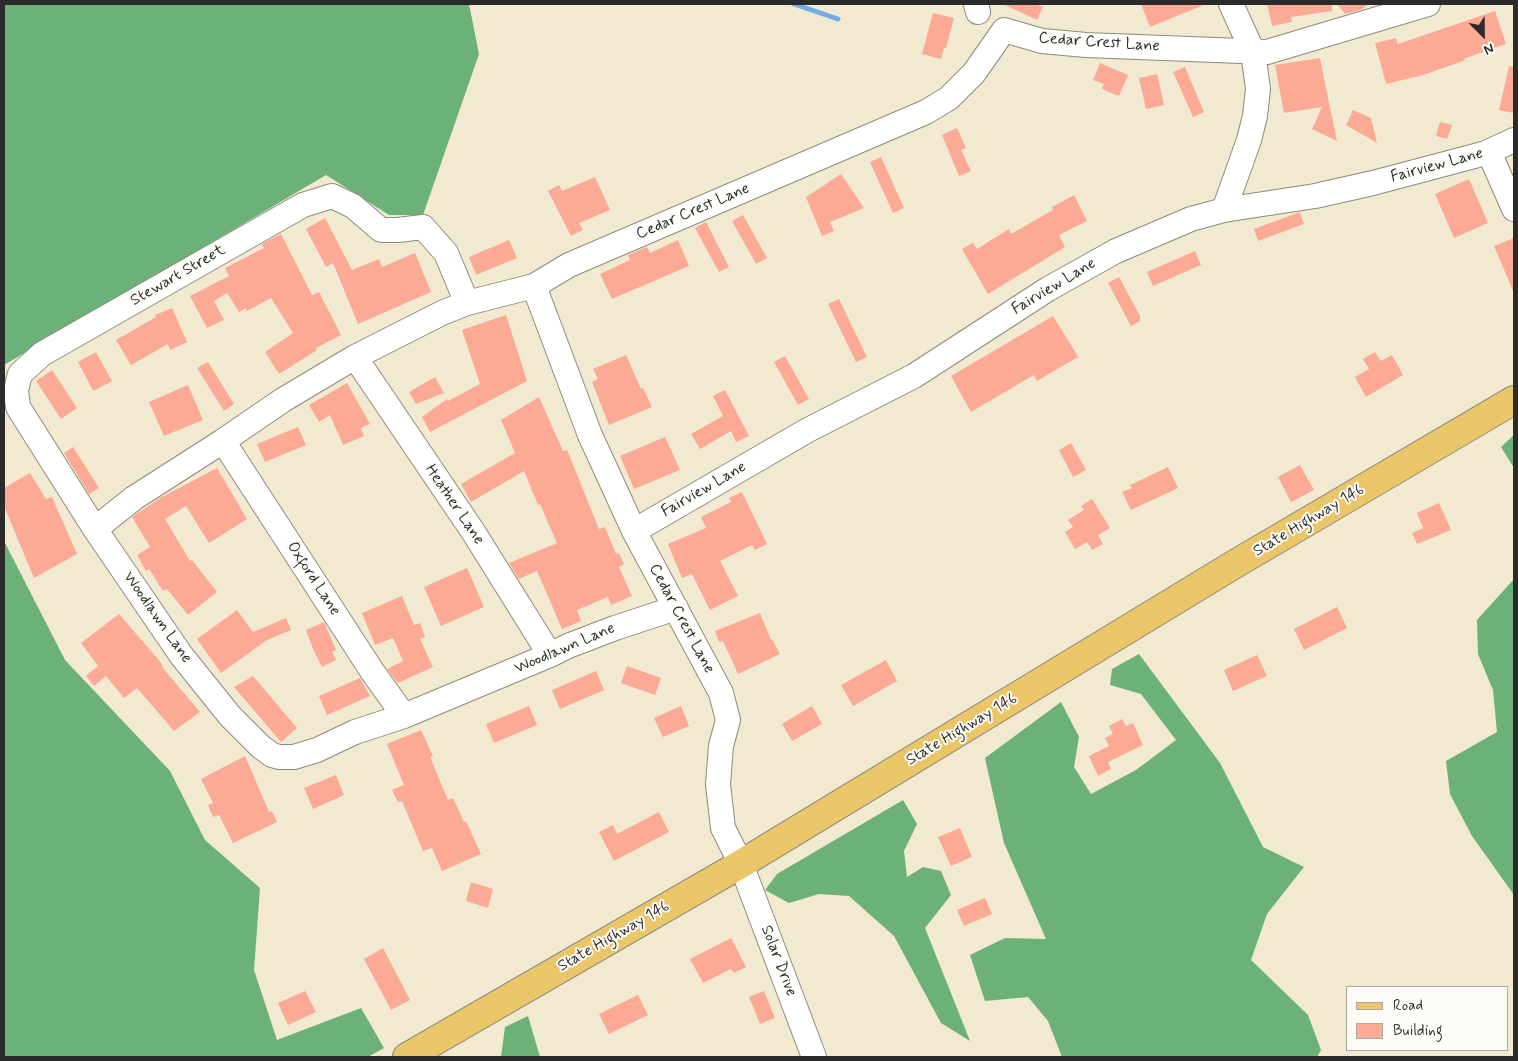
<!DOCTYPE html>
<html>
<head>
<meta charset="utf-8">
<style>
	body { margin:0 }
	#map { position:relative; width:1518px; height:1061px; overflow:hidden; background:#f1e9d0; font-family:Mynerve,sans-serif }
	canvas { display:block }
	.frame { position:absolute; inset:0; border:5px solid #2b2b2b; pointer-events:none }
	.legend { position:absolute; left:1346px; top:986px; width:162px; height:65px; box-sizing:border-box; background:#fdfcf7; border:1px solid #a9a8a5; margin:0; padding:6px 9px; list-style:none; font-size:15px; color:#2b2b2b }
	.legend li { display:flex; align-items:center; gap:10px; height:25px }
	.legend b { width:25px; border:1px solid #a9a8a5 }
	.north { position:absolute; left:1458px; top:10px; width:50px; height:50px; -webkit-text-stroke:4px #fdfcf7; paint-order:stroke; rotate:157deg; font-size:14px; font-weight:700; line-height:20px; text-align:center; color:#2b2b2b }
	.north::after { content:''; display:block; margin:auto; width:18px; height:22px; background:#2b2b2b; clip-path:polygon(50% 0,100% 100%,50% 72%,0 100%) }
</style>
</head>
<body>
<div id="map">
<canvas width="1518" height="1061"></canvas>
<div class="frame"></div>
<ul class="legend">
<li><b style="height:6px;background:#eac669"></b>Road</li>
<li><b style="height:14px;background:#fca996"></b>Building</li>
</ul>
<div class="north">N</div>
</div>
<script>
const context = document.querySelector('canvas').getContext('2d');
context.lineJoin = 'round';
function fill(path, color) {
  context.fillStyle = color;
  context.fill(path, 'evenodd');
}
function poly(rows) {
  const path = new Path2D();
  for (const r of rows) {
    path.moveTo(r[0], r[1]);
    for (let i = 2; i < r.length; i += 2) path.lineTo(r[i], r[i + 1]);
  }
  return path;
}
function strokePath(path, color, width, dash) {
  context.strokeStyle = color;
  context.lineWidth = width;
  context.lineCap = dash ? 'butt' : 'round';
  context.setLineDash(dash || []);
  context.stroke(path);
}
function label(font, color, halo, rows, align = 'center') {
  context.font = font + ' Mynerve,sans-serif';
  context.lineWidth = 4;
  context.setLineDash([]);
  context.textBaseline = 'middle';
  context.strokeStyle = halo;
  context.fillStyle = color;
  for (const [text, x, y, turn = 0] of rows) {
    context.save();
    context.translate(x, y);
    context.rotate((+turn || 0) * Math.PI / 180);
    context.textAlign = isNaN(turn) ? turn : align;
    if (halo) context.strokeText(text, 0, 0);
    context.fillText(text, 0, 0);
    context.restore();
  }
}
const forest = poly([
	[4,4,469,4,479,54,423,215,389,215,326,175,4,365],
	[1514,435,1514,468,1501,447],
	[4,541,65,660,170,771,205,840,260,888,254,970,277,1040,361,1008,384,1048,368,1057,4,1057],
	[1514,579,1514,895,1472,836,1450,794,1446,761,1497,732,1493,690,1478,654,1477,620],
	[1139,654,1220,763,1263,847,1304,867,1267,914,1251,960,1308,1015,1321,1050,1317,1057,1062,1057,1048,1021,1028,997,985,1001,970,955,1005,938,1046,939,1004,843,985,758,1061,702,1079,737,1074,767,1091,794,1136,770,1176,740,1141,694,1110,685,1112,669],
	[903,800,917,824,904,851,907,877,923,867,941,871,951,895,925,928,970,1041,941,1023,894,936,849,896,819,894,789,903,765,890,777,874],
	[528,1016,540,1057,501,1057,505,1027]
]);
const stream = poly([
	[794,4,838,19]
]);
const building = poly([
	[1003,4,1035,4,1043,7,1037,20],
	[1141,4,1206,4,1150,27],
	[1267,4,1332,4,1332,11,1291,17,1292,22,1272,26],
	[1337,4,1369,4,1360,10,1345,14],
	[1495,11,1506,44,1463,59,1466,60,1423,75,1386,84,1375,43,1396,38,1398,44],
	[933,13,954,18,946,48,944,48,941,59,922,54],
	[1320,58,1327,93,1337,141,1312,129,1322,107,1284,113,1275,65],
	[1100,63,1128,75,1119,96,1102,89,1104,84,1093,80],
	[1509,66,1514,67,1514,113,1499,110],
	[1185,67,1204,112,1193,117,1173,72],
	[1157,74,1164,105,1146,109,1139,78],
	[1353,110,1371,118,1377,143,1346,125],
	[1440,122,1452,125,1447,139,1436,136],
	[957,128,966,148,961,150,971,171,959,176,942,135],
	[881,157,904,208,893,213,870,162],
	[841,174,864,208,830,222,834,231,822,236,806,197],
	[595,177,610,210,579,223,583,230,571,236,548,191,559,185,562,191],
	[1469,179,1488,223,1454,238,1435,194],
	[1074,195,1087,221,1059,235,1065,247,988,294,962,249,973,243,977,249,1009,229,1011,234,1053,210,1052,207],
	[1300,212,1304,224,1258,241,1254,229],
	[743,215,767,258,756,264,732,221],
	[325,218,352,270,379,259,382,267,415,253,431,292,358,324,333,263,326,267,306,229],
	[706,222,729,267,719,272,695,228],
	[281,234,312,295,319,292,341,335,316,348,317,350,279,374,265,352,293,333,271,298,247,311,246,308,239,312,227,293,214,301,224,320,207,328,190,296,229,276,225,268,264,248,262,244],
	[1514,238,1514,293,1494,246],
	[509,240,517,258,476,275,469,257],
	[678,240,689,266,612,299,600,274,630,260,628,255,647,247,650,253],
	[1195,251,1201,265,1153,286,1147,272],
	[1119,277,1140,316,1140,321,1131,326,1108,283],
	[839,299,867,357,856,362,828,304],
	[172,308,187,342,170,350,168,344,131,365,116,340,156,317,155,315],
	[506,315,527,381,430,432,422,417,447,399,448,401,480,384,462,330],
	[1053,316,1079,358,1076,358,1037,381,1034,375,971,412,951,376],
	[96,352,112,381,93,391,78,362],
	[1375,352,1381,361,1392,355,1403,375,1366,397,1355,377,1369,369,1363,359],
	[626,355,641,389,643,388,652,407,609,425,592,382,598,379,593,369],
	[785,356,809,399,798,405,774,362],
	[208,362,234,404,224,411,197,368],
	[52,370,77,408,61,419,36,381],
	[435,377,444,393,416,404,409,392],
	[347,383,370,424,361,428,364,436,343,445,330,415,319,422,309,405],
	[188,385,203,420,164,436,149,402],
	[725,390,749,436,736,442,731,431,700,449,691,434,723,416,713,396],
	[539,397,563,451,567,450,599,529,605,527,616,554,619,553,624,564,619,567,632,596,611,605,608,597,577,610,581,621,562,629,537,571,519,579,509,563,557,543,540,504,538,505,524,471,471,502,461,484,515,453,501,420],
	[298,427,306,445,265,462,257,444],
	[665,437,680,470,634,489,620,456],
	[1071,443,1086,470,1073,477,1059,450],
	[73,447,99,488,89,494,64,453],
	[1300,465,1314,490,1291,502,1278,477],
	[1168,467,1178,488,1131,510,1122,492,1132,488,1130,485],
	[217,468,247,519,209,543,186,506,165,519,190,561,192,560,217,592,188,615,167,589,163,591,149,569,146,571,137,555,150,547,132,517,162,497],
	[30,473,46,499,52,497,77,554,34,578,4,506,4,488],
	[742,492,767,544,755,550,752,545,720,561,738,596,710,610,692,574,682,578,668,544,706,528,701,517,731,502,729,498],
	[1092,499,1110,528,1098,535,1103,544,1092,550,1087,542,1075,549,1065,532,1073,527,1068,520,1084,510,1081,506],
	[1439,503,1451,530,1417,544,1412,533,1423,528,1417,513],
	[467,568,484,607,441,626,424,587],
	[402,596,414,625,420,623,425,637,420,639,433,667,398,683,387,669,403,661,393,638,375,645,362,613],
	[1337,607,1347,628,1304,650,1294,629],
	[237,610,253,632,286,618,291,630,267,640,221,673,197,639],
	[760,613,771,640,772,639,780,654,738,674,723,641,719,642,715,631],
	[119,614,158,659,163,666,162,667,200,712,174,731,137,688,124,698,106,676,94,686,86,676,98,666,81,643],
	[324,622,336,650,332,652,336,660,322,667,313,649,306,630],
	[1257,655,1267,676,1233,691,1224,670],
	[886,660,897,681,853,706,841,685],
	[627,666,661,678,655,695,621,683],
	[596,671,604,690,560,709,552,690],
	[253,676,297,728,281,742,234,687],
	[360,678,370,696,327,715,319,696],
	[529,706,537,725,494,743,486,724],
	[681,706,689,726,663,737,654,718],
	[812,706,822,724,792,741,782,724],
	[1122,719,1126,726,1133,723,1143,745,1108,762,1111,769,1098,776,1089,756,1109,746,1105,738,1113,734,1109,726],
	[421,730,433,756,430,757,448,800,453,798,464,822,466,821,481,854,442,871,432,848,423,851,402,801,398,802,392,790,404,785,387,744],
	[245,756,269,812,272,811,277,822,233,843,219,815,213,817,208,805,213,803,201,779],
	[336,775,344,795,313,809,304,788],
	[659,812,669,832,614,861,599,832,613,825,617,834],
	[960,828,972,857,951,866,938,837],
	[471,882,493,889,488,908,466,901],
	[985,898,992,914,964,926,957,910],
	[731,938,746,967,734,973,731,969,703,983,690,959],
	[383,948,410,1000,391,1010,364,959],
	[305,991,316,1012,288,1025,278,1003],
	[764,991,775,1018,760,1024,749,997],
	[638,995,648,1015,609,1034,599,1014]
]);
const minor = poly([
	[976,4,978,12],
	[1489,152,1514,209],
	[1224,210,1249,140,1255,116,1258,89,1253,52,1231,4],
	[467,303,446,253,423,227,398,230,381,230,353,206,332,196,303,205,42,354,20,374,16,390,18,407,95,529,181,655,230,716,261,747,272,755,279,757,294,757,317,750,355,732,404,716,550,655,568,646,615,628,676,608],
	[355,357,474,533,550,655],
	[223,441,372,671,404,716],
	[95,529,134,498,223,441,283,400,355,357,444,312,467,303,534,286],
	[634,531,808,430,914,376,1048,289,1116,251,1191,219,1224,210,1315,196,1373,183,1486,153,1514,140],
	[814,1057,741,864,723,828,718,784,721,746,728,720,721,693,634,531,590,435,534,286,569,265,926,112,949,98,974,73,1004,30,1042,41,1086,45,1267,52,1428,4]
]);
const major = poly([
	[407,1057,741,864,1235,564,1514,400]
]);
const streetNames = [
	["Cedar Crest Lane",1099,43,4],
	["Fairview Lane",1437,166,-15],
	["Cedar Crest Lane",693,212,-23],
	["Stewart Street",178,276,-30],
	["Fairview Lane",1054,287,-31],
	["Fairview Lane",704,490,-30],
	["Heather Lane",454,505,56],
	["State Highway 146",1309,521,-31],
	["Oxford Lane",313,579,57],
	["Woodlawn Lane",157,618,55],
	["Cedar Crest Lane",681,619,62],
	["Woodlawn Lane",565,649,-23],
	["State Highway 146",962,730,-31],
	["State Highway 146",614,937,-30],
	["Solar Drive",778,961,69]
];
fill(forest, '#6cb177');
strokePath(stream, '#74ace3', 5);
fill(building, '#fca996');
strokePath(minor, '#8e8a7e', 26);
strokePath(major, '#8e8a7e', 30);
strokePath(minor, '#fff', 24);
strokePath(major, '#eac669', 28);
label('16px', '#2b2b2b', '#fdfcf7', streetNames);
</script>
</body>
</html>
